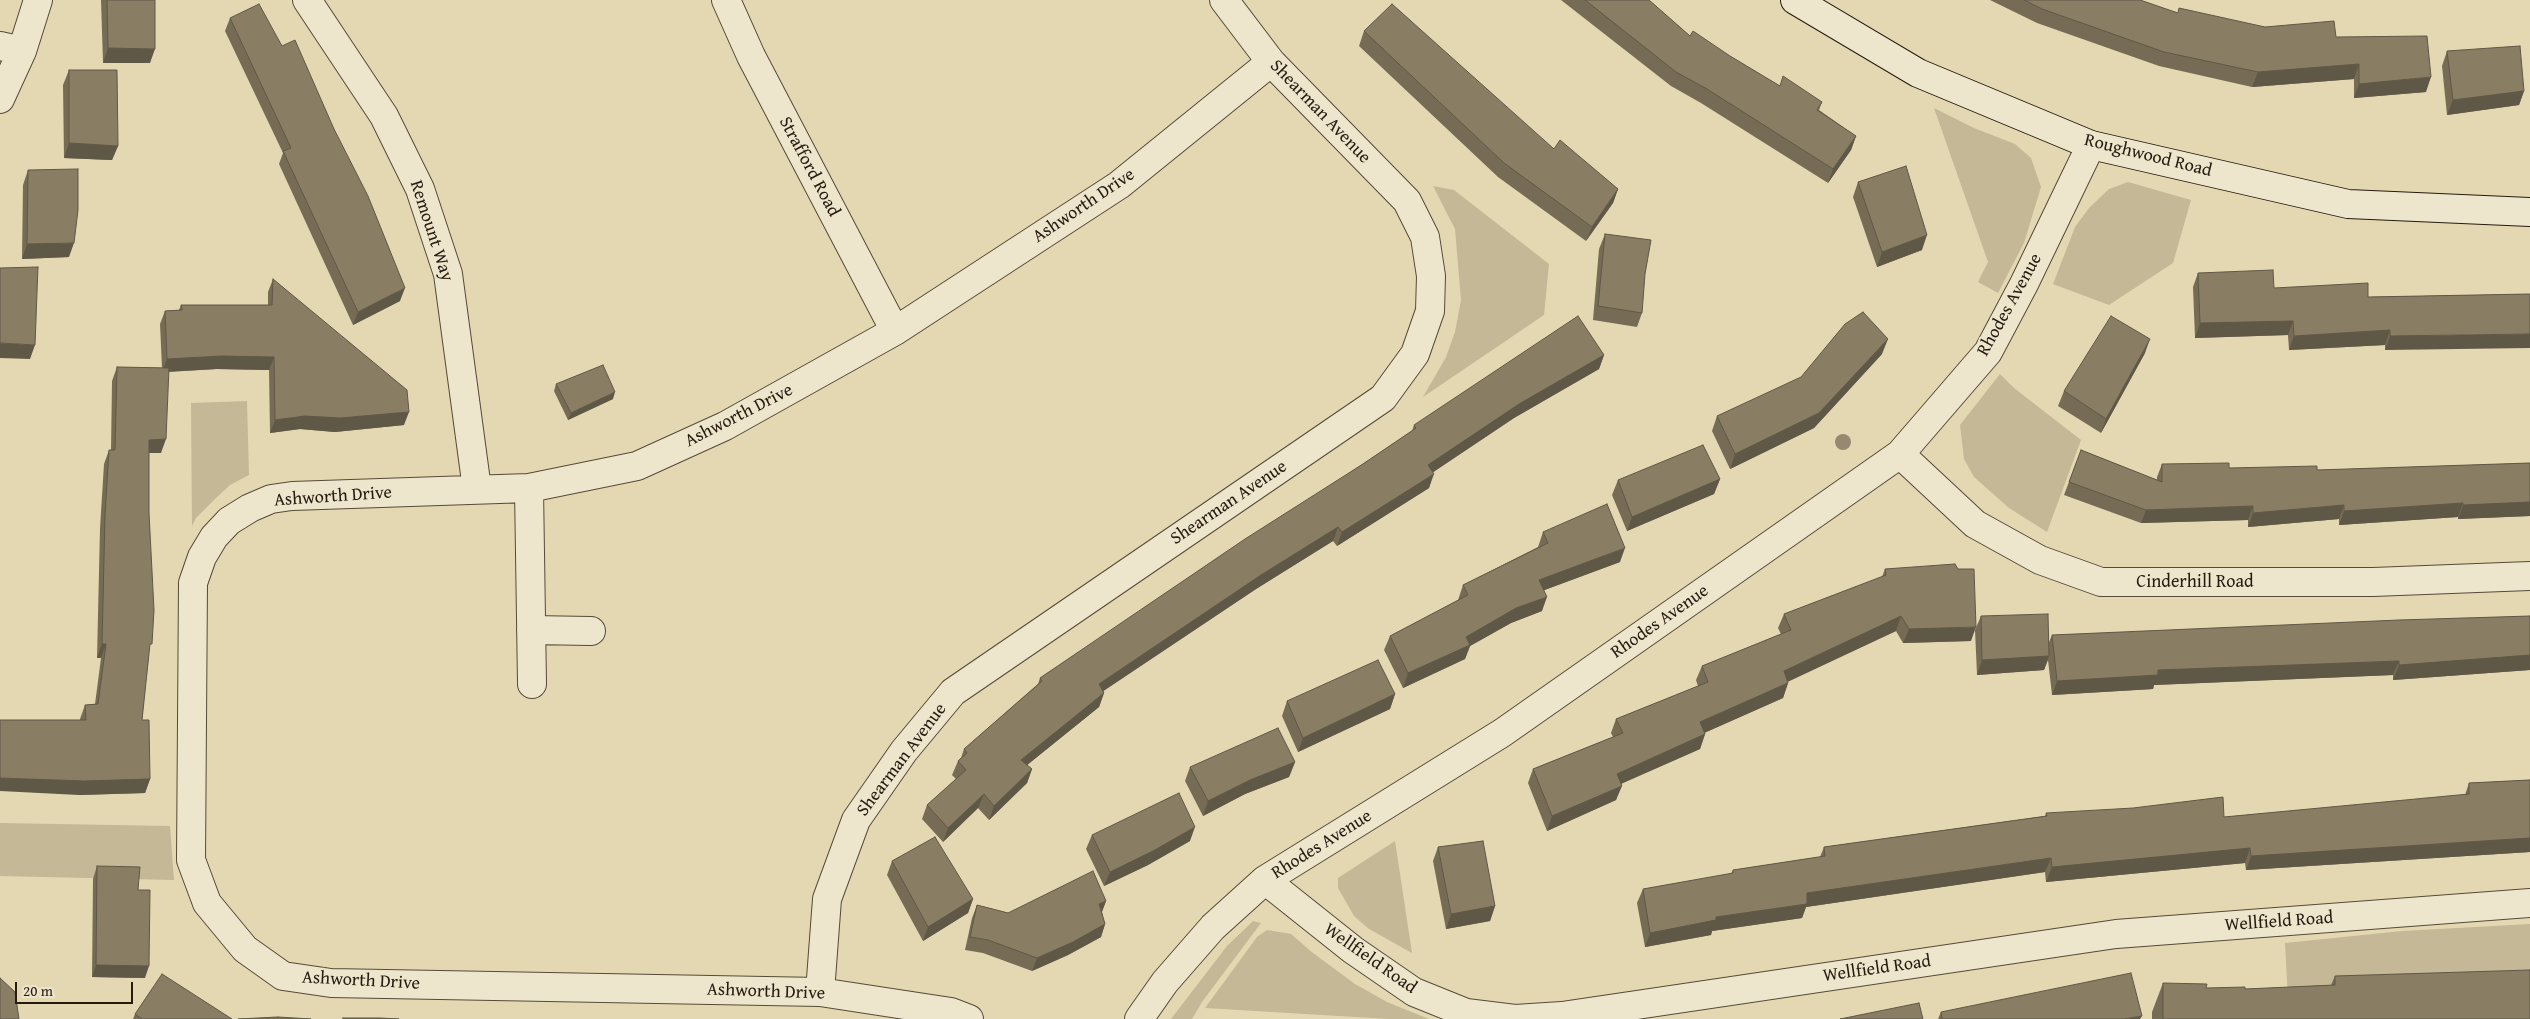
<!DOCTYPE html>
<html>
<head>
<meta charset="utf-8">
<style>
	body { margin:0 }
	#map { position:relative; width:2530px; height:1019px; overflow:hidden; background:#e4d8b2; font-family:"Gentium Book Plus",serif }
	canvas { display:block }
	.scale { position:absolute; left:15px; top:982px; width:118px; height:22px; box-sizing:border-box; border:2px solid #271a0f; border-top:0; padding-left:6px; font-size:15px; line-height:18px; white-space:nowrap; color:#271a0f; -webkit-text-stroke:4px #ede6cd; paint-order:stroke }
</style>
</head>
<body>
<div id="map">
<canvas width="2530" height="1019"></canvas>
<div class="scale">20 m</div>
</div>
<script>
const context = document.querySelector('canvas').getContext('2d');
context.lineJoin = 'round';
function fill(path, color) {
  context.fillStyle = color;
  context.fill(path, 'evenodd');
}
function poly(rows) {
  const path = new Path2D();
  for (const r of rows) {
    path.moveTo(r[0], r[1]);
    for (let i = 2; i < r.length; i += 2) path.lineTo(r[i], r[i + 1]);
  }
  return path;
}
function strokePath(path, color, width, dash) {
  context.strokeStyle = color;
  context.lineWidth = width;
  context.lineCap = dash ? 'butt' : 'round';
  context.setLineDash(dash || []);
  context.stroke(path);
}
function label(font, color, halo, rows, align = 'center') {
  context.font = font + ' "Gentium Book Plus",serif';
  context.lineWidth = 4;
  context.setLineDash([]);
  context.textBaseline = 'middle';
  context.strokeStyle = halo;
  context.fillStyle = color;
  for (const [text, x, y, turn = 0] of rows) {
    context.save();
    context.translate(x, y);
    context.rotate((+turn || 0) * Math.PI / 180);
    context.textAlign = isNaN(turn) ? turn : align;
    if (halo) context.strokeText(text, 0, 0);
    context.fillText(text, 0, 0);
    context.restore();
  }
}
const green = poly([
	[1934,108,1974,128,2015,144,2031,158,2041,187,2024,243,1998,293,1978,282,1988,262],
	[2128,182,2191,200,2173,263,2109,305,2053,284,2075,227,2089,208,2109,189],
	[1433,186,1454,190,1549,264,1544,315,1423,397,1446,357,1455,332,1461,300,1455,229],
	[2000,374,2014,388,2081,440,2047,532,2009,508,1974,477,1964,459,1960,425],
	[247,401,249,475,230,485,215,499,196,518,192,526,191,403],
	[0,823,170,826,174,880,0,876],
	[1395,841,1412,953,1369,929,1354,916,1338,888,1338,878],
	[1253,921,1261,923,1202,1002,1192,1019,1171,1019,1227,946],
	[2530,924,2530,1019,2289,1019,2285,943,2402,931],
	[1267,930,1291,934,1313,953,1355,984,1387,1002,1429,1019,1389,1019,1205,1008,1257,937]
]);
const street = poly([
	[307,0,384,116,420,189,448,274,477,489],
	[726,0,751,56,895,331],
	[0,46,22,51,38,0],
	[0,99,22,51],
	[1900,454,1975,524,2040,560,2101,582,2373,582,2530,576],
	[529,488,532,684],
	[531,630,591,631],
	[1265,880,1353,950,1414,992,1466,1013,1515,1019,1562,1016,2116,934,2530,903],
	[820,992,827,899,856,820,904,751,953,692,1383,398,1415,354,1430,311,1431,276,1425,237,1407,201,1271,62,1224,0],
	[969,1019,951,1012,820,992,331,983,283,976,245,949,207,903,191,860,193,583,202,557,214,537,229,521,250,508,271,499,292,496,529,488,637,466,725,426,895,331,1119,185,1271,62],
	[1139,1019,1165,982,1213,927,1265,880,1502,733,1900,454,1988,352,2024,284,2091,145]
]);
const secondary = poly([
	[1795,0,1918,73,2091,145,2348,204,2530,212]
]);
const trees = [
	[1843,442]
];
const wall = poly([
	[101,0,155,0,150,63,103,63],
	[1561,0,1649,0,1690,36,1730,56,1780,86,1822,102,1819,110,1856,136,1851,150,1828,183,1701,103,1671,86],
	[1990,0,2140,0,2177,13,2265,27,2336,37,2426,92,2354,98,2354,79,2252,87,2159,66,2037,23],
	[230,18,282,46,334,129,400,301,353,325,279,164,283,153,225,31],
	[1364,31,1618,189,1613,203,1586,241,1498,177,1359,46],
	[2447,51,2524,91,2519,105,2447,115,2442,66],
	[69,70,118,146,112,160,64,158,63,85],
	[28,170,69,257,22,259,23,185],
	[1858,182,1922,250,1877,267,1853,197],
	[1605,234,1642,313,1637,327,1593,320,1599,249],
	[2198,273,2274,288,2368,297,2530,294,2385,350,2385,345,2289,350,2288,335,2195,338,2193,287],
	[273,279,404,425,335,432,300,429,270,433,269,370,217,369,168,372,161,453,149,453,149,652,142,720,150,779,145,793,79,795,80,719,85,705,95,704,101,658,97,658,100,528,104,464,109,450,111,450,112,381,117,367,162,368,160,324,165,311,179,310,181,305,268,305,268,292],
	[2145,353,2101,433,2058,406,2064,391],
	[1882,354,1814,428,1730,469,1712,431,1717,416],
	[1604,355,1599,369,1514,418,1433,472,1429,488,1337,546,1333,541,1256,589,1103,691,1104,693,1099,707,1027,765,1032,769,1027,783,989,820,978,808,943,842,922,819,927,805,956,779,952,775,958,761,961,758,964,749,1038,684,1040,678,1412,431,1414,425],
	[556,384,613,399,568,420,554,391],
	[2081,450,2157,480,2157,477,2162,464,2229,468,2317,470,2530,463,2530,516,2458,519,2458,517,2339,525,2339,519,2248,527,2248,520,2141,523,2064,495],
	[1720,479,1714,494,1627,531,1612,495,1618,480],
	[1543,532,1620,562,1544,590,1542,611,1511,623,1470,646,1465,659,1403,688,1384,650,1390,636,1458,600,1463,585,1538,547],
	[1885,569,1971,641,1903,643,1896,631,1788,681,1788,683,1783,698,1704,733,1705,734,1700,749,1621,784,1616,800,1547,831,1528,783,1533,769,1613,737,1611,733,1616,719,1698,686,1696,680,1702,666,1781,634,1778,628,1784,614,1882,577],
	[1981,616,2049,642,2052,635,2530,616,2530,670,2393,680,2393,675,2154,685,2153,689,2052,695,2048,660,2044,670,1977,675,1975,630],
	[1395,694,1390,709,1298,752,1282,716,1287,701],
	[1295,762,1289,777,1245,794,1203,816,1185,781,1190,767],
	[2530,780,2530,852,2246,870,2245,863,2046,882,2045,872,1806,907,1802,918,1712,931,1711,935,1645,947,1637,903,1643,889,1731,874,1733,870,1820,857,1824,847,2045,816,2046,813,2224,817,2465,795,2469,783],
	[1092,835,1190,841,1148,865,1104,886,1086,849],
	[1438,847,1495,906,1490,921,1446,929,1433,861],
	[892,861,973,899,968,913,923,941,887,875],
	[97,866,138,890,145,978,92,977,93,879],
	[1106,901,1102,912,1105,924,1101,937,1068,955,1032,971,983,953,965,950,972,918,977,905,1008,913],
	[2335,976,2530,1019,2152,1019,2152,1012,2163,983,2206,988,2245,989,2331,985],
	[1941,1012,2140,1019,1938,1019],
	[135,1014,232,1019,133,1019]
]);
const shadedWall = poly([
	[108,48,155,49,150,63,103,63],
	[2359,64,2354,79,2252,87,2258,72],
	[2431,77,2426,92,2354,98,2359,84],
	[2524,91,2519,105,2447,115,2453,100],
	[1856,136,1851,150,1828,183,1833,169],
	[69,143,118,146,112,160,64,158],
	[1618,189,1613,203,1586,241,1592,227],
	[1927,235,1922,250,1877,267,1882,252],
	[74,243,69,257,22,259,27,244],
	[405,288,400,301,353,325,358,312],
	[2293,321,2288,335,2195,338,2200,323],
	[2390,330,2385,345,2289,350,2294,336],
	[2530,334,2530,348,2385,350,2390,336],
	[1888,339,1882,354,1814,428,1730,469,1735,454],
	[2150,339,2145,353,2101,433,2106,419],
	[0,343,35,345,30,359,0,358],
	[1604,355,1599,369,1514,418,1423,479,1428,465,1519,404],
	[222,356,274,357,269,370,217,369,162,372,167,359],
	[615,392,613,399,568,420,571,413],
	[409,412,404,425,335,432,300,429,270,433,275,420,305,416],
	[166,439,161,453,144,453,149,440],
	[1434,474,1429,488,1337,546,1342,532],
	[1720,479,1714,494,1627,531,1632,517],
	[2530,502,2530,516,2458,519,2463,505],
	[2463,503,2458,517,2339,525,2344,511],
	[2344,505,2339,519,2248,527,2253,513],
	[2253,506,2248,520,2141,523,2146,510],
	[1338,527,1333,541,1256,589,1093,698,1099,684,1261,575],
	[1625,548,1620,562,1534,594,1539,580],
	[1547,597,1542,611,1511,623,1470,646,1465,659,1403,688,1408,673,1466,637,1516,608],
	[1901,616,1896,631,1779,686,1784,671],
	[1976,627,1971,641,1903,643,1909,629],
	[102,644,106,644,101,658,97,658],
	[2530,655,2530,670,2393,680,2399,665],
	[2049,656,2044,670,1977,675,1982,660],
	[2399,661,2393,675,2154,685,2153,689,2052,695,2057,681,2158,670],
	[1788,683,1783,698,1695,737,1700,722],
	[1104,693,1099,707,1016,774,1021,760],
	[1395,694,1390,709,1298,752,1303,738],
	[1705,734,1700,749,1611,788,1617,774],
	[1295,762,1289,777,1245,794,1203,816,1208,801,1250,780],
	[1032,769,1027,783,989,820,994,806],
	[0,778,150,779,145,793,79,795,0,791],
	[1622,786,1616,800,1547,831,1552,816],
	[984,794,978,808,943,842,948,828],
	[1195,827,1190,841,1148,865,1104,886,1110,872],
	[2530,838,2530,852,2246,870,2251,856],
	[2250,848,2245,863,2046,882,2052,867],
	[2051,858,2045,872,1806,907,1802,918,1712,931,1711,935,1645,947,1650,933,1716,917,1807,893],
	[973,899,968,913,923,941,928,927],
	[1106,901,1101,914,1099,904],
	[1495,906,1490,921,1446,929,1451,914],
	[1105,924,1101,937,1068,955,1032,971,1037,958],
	[96,965,149,966,145,978,92,977],
	[2142,1016,2140,1019,2124,1019]
]);
const building = poly([
	[107,0,155,0,155,49,108,48,107,0],
	[1585,0,1649,0,1690,36,1693,31,1730,56,1780,86,1783,76,1822,102,1817,110,1856,136,1833,169,1707,89,1676,72,1585,0],
	[2024,0,2140,0,2178,13,2179,8,2265,27,2334,21,2336,37,2427,36,2431,77,2359,84,2359,64,2258,72,2164,52,2042,9,2024,0],
	[259,4,282,46,295,40,334,129,368,196,405,288,358,312,283,151,291,148,230,18,259,4],
	[1392,4,1554,149,1560,140,1618,189,1592,227,1504,163,1364,31,1392,4],
	[2520,46,2524,91,2453,100,2447,51,2520,46],
	[69,70,117,70,118,146,69,143,69,70],
	[1906,166,1927,235,1882,252,1858,182,1906,166],
	[78,169,78,210,74,243,27,244,28,170,78,169],
	[1605,234,1651,240,1645,274,1642,313,1598,306,1605,234],
	[38,267,35,345,0,343,0,268,38,267],
	[2273,270,2274,288,2368,283,2368,297,2530,294,2530,334,2390,336,2390,330,2294,336,2293,321,2200,323,2198,273,2273,270],
	[273,279,407,390,409,412,340,418,305,416,275,420,274,357,222,356,167,359,165,311,182,310,181,305,272,305,273,279],
	[1863,312,1888,339,1819,413,1735,454,1717,416,1801,377,1845,324,1863,312],
	[1578,316,1604,355,1519,404,1428,465,1434,474,1342,532,1338,527,1261,575,1099,684,1104,693,1021,760,1032,769,994,806,984,794,948,828,927,805,966,770,958,761,967,753,964,749,1042,681,1040,678,1245,539,1363,464,1416,428,1414,425,1578,316],
	[2111,316,2150,339,2106,419,2064,391,2111,316],
	[603,365,615,392,571,413,556,384,603,365],
	[117,367,169,368,166,439,149,440,149,513,154,610,152,644,150,644,142,720,149,720,150,779,84,781,0,778,0,720,86,720,85,705,98,704,106,644,102,644,105,515,109,450,115,450,117,367],
	[1703,445,1720,479,1632,517,1618,480,1703,445],
	[2081,450,2162,482,2162,464,2229,463,2229,468,2317,466,2317,470,2530,463,2530,502,2463,505,2463,503,2344,511,2344,505,2253,513,2253,506,2146,510,2069,482,2081,450],
	[1607,504,1625,548,1539,580,1547,597,1516,608,1466,637,1470,645,1408,673,1390,636,1468,595,1463,585,1548,543,1543,532,1607,504],
	[1955,564,1958,569,1974,569,1976,627,1909,629,1901,616,1784,671,1788,683,1700,722,1705,734,1617,774,1622,786,1552,816,1533,769,1623,733,1616,719,1708,682,1702,666,1791,630,1784,614,1886,575,1885,569,1955,564],
	[2048,614,2049,656,1982,660,1981,616,2048,614],
	[2530,616,2530,655,2399,665,2399,661,2158,670,2158,675,2057,681,2052,635,2399,620,2530,616],
	[1378,660,1395,694,1303,738,1287,701,1378,660],
	[1278,728,1295,762,1250,780,1208,801,1190,767,1278,728],
	[2530,780,2530,838,2251,856,2250,848,2052,867,2051,858,1807,893,1807,904,1716,917,1716,920,1650,933,1643,889,1733,873,1733,870,1825,856,1824,847,2047,816,2046,813,2133,808,2223,797,2224,817,2469,794,2469,783,2530,780],
	[1179,793,1195,827,1153,851,1110,872,1092,835,1179,793],
	[935,837,973,899,928,927,892,861,935,837],
	[1483,841,1495,906,1451,914,1438,847,1483,841],
	[97,866,140,867,138,890,150,890,149,966,96,965,97,866],
	[1093,871,1106,901,1099,904,1105,924,1073,942,1037,958,988,940,970,937,977,905,1008,913,1093,871],
	[2530,970,2530,1019,2163,1019,2163,983,2207,984,2206,988,2245,987,2245,989,2335,985,2335,976,2530,970],
	[2131,973,2142,1016,2124,1019,1942,1019,1941,1012,2131,973],
	[162,974,232,1019,142,1019,135,1014,162,974],
	[0,978,15,992,19,1019,0,1019,0,978],
	[1919,1003,1923,1019,1840,1019,1919,1003],
	[278,1017,311,1019,238,1019,278,1017],
	[343,1018,380,1018,399,1019,343,1019,343,1018]
]);
const streetNames = [
	["Shearman Avenue",1320,112,46],
	["Roughwood Road",2148,156,14],
	["Strafford Road",809,167,62],
	["Ashworth Drive",1084,206,-34],
	["Remount Way",431,231,72],
	["Rhodes Avenue",2010,305,-61],
	["Ashworth Drive",739,416,-27],
	["Ashworth Drive",333,497,-4],
	["Shearman Avenue",1229,503,-34],
	["Cinderhill Road",2195,582],
	["Rhodes Avenue",1660,622,-35],
	["Shearman Avenue",902,760,-53],
	["Rhodes Avenue",1322,845,-32],
	["Wellfield Road",2279,922,-4],
	["Wellfield Road",1370,959,35],
	["Wellfield Road",1877,969,-8],
	["Ashworth Drive",361,981,3],
	["Ashworth Drive",766,992,2]
];
fill(green, '#c4b896');
strokePath(street, '#564a38', 30);
strokePath(secondary, '#271a0f', 30);
strokePath(street, '#ede6cd', 28);
strokePath(secondary, '#ede6cd', 28);
context.fillStyle = '#96896f';
for (const [x, y] of trees) {
  context.beginPath();
  context.arc(x, y, 8, 0, 2 * Math.PI);
  context.fill();
}
fill(wall, '#766c56');
fill(shadedWall, '#605846');
fill(building, '#897d64');
strokePath(building, '#605846', 1);
label('18px', '#271a0f', '#ede6cd', streetNames);
</script>
</body>
</html>
